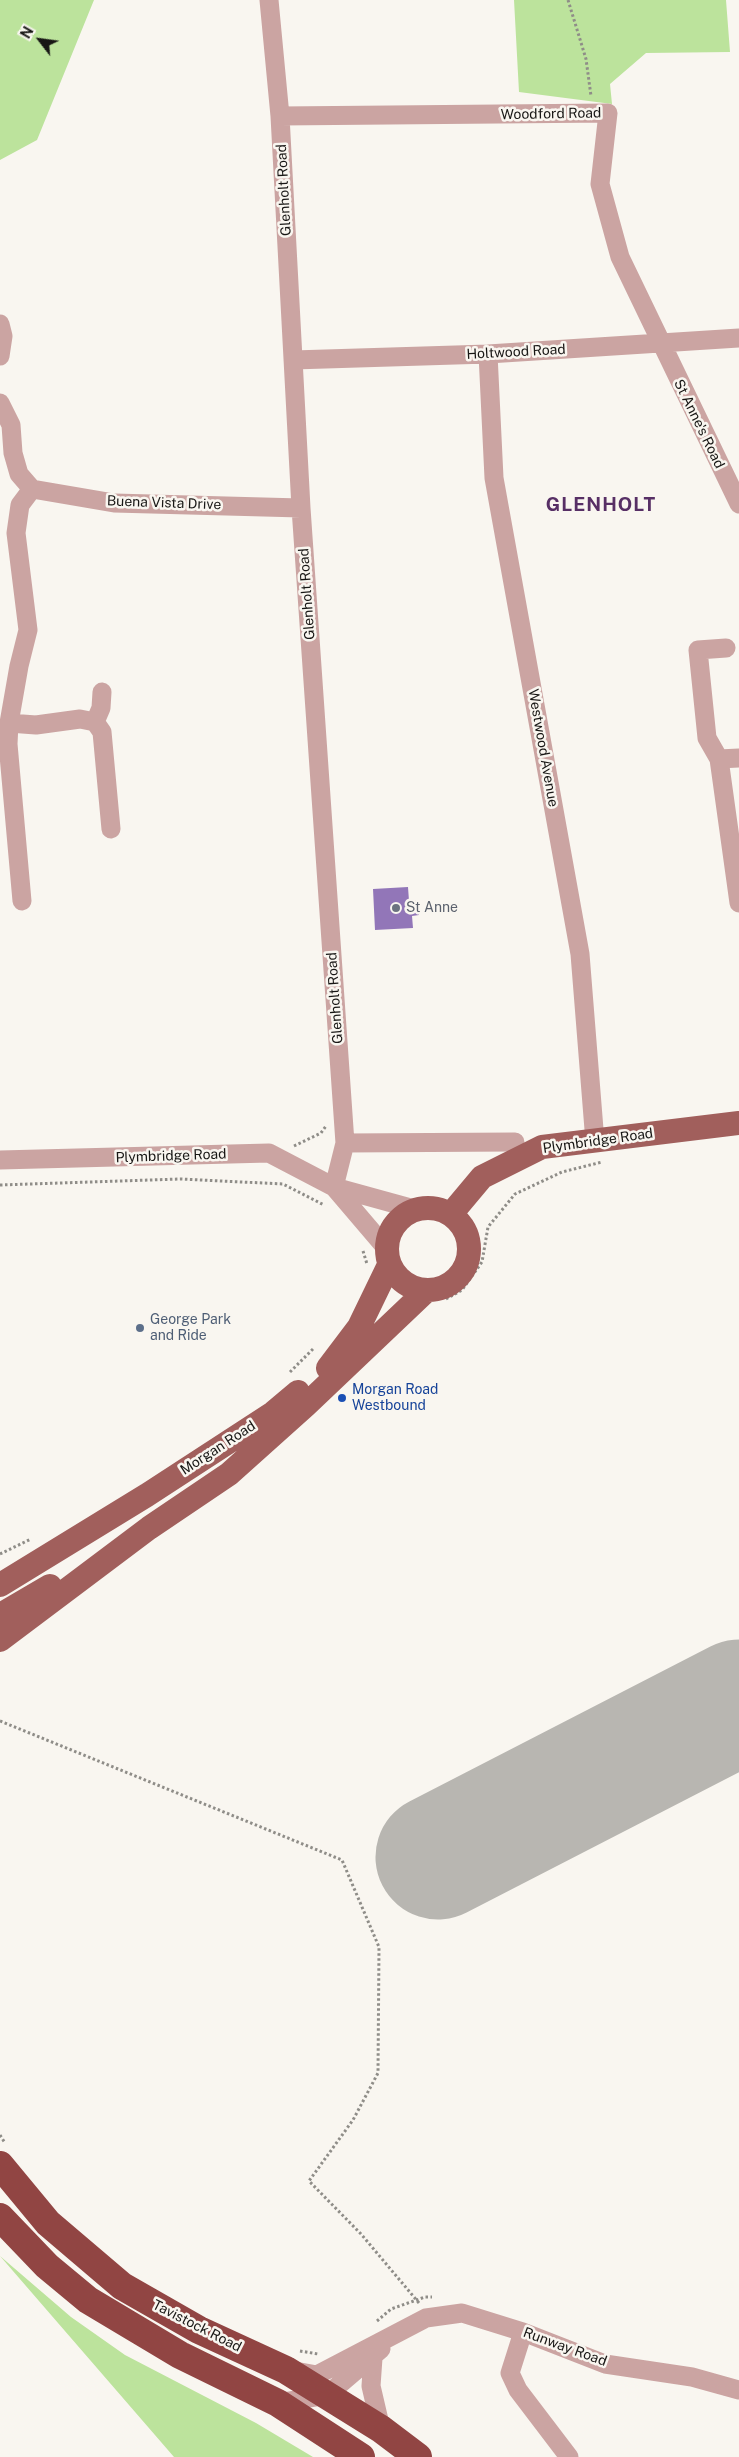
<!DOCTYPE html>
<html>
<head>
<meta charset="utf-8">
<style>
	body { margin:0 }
	#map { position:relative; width:739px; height:2457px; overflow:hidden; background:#f9f6f0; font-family:"Public Sans",sans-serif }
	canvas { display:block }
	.north { position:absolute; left:15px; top:15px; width:50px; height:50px; -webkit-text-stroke:4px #f9f6f0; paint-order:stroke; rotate:300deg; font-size:14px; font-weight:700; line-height:20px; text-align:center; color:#181715 }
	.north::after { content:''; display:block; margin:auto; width:18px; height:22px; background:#181715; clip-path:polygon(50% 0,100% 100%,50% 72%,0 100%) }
</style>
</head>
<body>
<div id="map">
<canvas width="739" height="2457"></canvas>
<div class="north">N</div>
</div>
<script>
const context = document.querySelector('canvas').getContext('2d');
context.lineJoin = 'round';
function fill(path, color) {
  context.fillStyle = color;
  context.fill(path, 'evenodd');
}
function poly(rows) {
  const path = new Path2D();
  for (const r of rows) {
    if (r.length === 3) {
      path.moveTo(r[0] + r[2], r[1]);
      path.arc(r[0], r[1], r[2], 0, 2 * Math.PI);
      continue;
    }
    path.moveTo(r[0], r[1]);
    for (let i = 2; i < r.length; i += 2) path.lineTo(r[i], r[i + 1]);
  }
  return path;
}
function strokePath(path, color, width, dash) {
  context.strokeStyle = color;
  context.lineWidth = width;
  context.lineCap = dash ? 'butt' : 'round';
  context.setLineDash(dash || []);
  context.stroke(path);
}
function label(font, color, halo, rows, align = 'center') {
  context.font = font + ' "Public Sans",sans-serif';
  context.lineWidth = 5;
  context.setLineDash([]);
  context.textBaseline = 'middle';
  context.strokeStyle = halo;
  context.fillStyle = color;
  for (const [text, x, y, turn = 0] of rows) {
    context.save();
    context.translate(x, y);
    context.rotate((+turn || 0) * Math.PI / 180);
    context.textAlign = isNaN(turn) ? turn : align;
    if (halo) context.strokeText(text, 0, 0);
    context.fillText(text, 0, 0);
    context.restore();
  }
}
const green = poly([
	[0,0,94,0,37,140,0,160],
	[514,0,726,0,730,52,646,53,610,84,612,104,519,92],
	[0,2256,71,2317,125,2355,256,2423,313,2457,174,2457]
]);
const runway = poly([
	[438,1857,739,1702]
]);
const building = poly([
	[408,887,409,901,418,900,419,915,412,916,413,928,375,930,373,889]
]);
const path = poly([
	[568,0,586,59,591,96],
	[294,1146,321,1133,326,1126],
	[0,1185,181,1179,283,1184,324,1205],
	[363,1251,367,1264],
	[446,1299,462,1290,482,1262,488,1227,515,1194,562,1172,602,1162],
	[290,1372,314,1348],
	[0,1554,31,1539],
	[0,1721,342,1860,379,1947,378,2073,353,2120,309,2181,361,2234,419,2303],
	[0,2135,5,2143],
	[377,2321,391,2309,425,2297,432,2297],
	[300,2351,318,2354]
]);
const minor = poly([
	[269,0,280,116,301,508,345,1143,334,1187],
	[280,116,608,113,600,184,620,257,739,504],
	[0,324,3,336,0,356],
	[488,354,494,478,580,954,595,1142],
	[293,360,488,354,739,338],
	[0,403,11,425,13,453,19,474,32,489,114,503,301,508],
	[102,692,101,708,95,722,102,732,111,829],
	[9,723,36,725,80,719,95,722],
	[739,758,719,759,739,903],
	[719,759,707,738,698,650,726,648],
	[22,901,8,744,9,723,19,666,28,630,16,533,20,505,32,489],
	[345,1143,515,1142],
	[0,1160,269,1153,334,1187,414,1209],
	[334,1187,386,1248],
	[523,2332,510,2373,518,2390,569,2457],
	[373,2358,371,2386,381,2429],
	[295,2371,317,2375,426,2318,462,2313,523,2332,605,2364,692,2377,739,2390],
	[278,2403,327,2395,381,2349]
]);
const major = poly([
	[428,1249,41],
	[451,1214,482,1177,542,1147,739,1123],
	[328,1368,359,1327,389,1265],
	[0,1585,147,1495,273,1413,298,1392],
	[0,1615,50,1586],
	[0,1640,149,1528,229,1474,306,1405,427,1290]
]);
const highway = poly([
	[0,2165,48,2223,122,2286,199,2330,286,2370,381,2429,418,2457],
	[0,2217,47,2266,88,2300,180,2355,278,2403,361,2457]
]);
const markers = [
	[396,908,5,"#6b7280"],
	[140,1328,5,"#5c6f8a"],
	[342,1398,5,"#1a4fb4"]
];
const streetNames = [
	["Woodford Road",551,114,-1],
	["Glenholt Road",284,190,-93],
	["Holtwood Road",516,352,-3],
	["St Anne's Road",699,424,64],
	["Buena Vista Drive",164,503,2],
	["Glenholt Road",307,594,-94],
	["Westwood Avenue",543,748,80],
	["Glenholt Road",335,998,-94],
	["Plymbridge Road",598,1141,-8],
	["Plymbridge Road",171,1156,-2],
	["Morgan Road",218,1448,-33],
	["Tavistock Road",197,2326,27],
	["Runway Road",565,2347,20]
];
const worshipNames = [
	["St Anne",406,908]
];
const serviceNames = [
	["George Park",150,1320],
	["and Ride",150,1336]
];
const transitNames = [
	["Morgan Road",352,1390],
	["Westbound",352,1406]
];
const districtNames = [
	["GLENHOLT",601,505]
];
fill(green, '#bce39c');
strokePath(runway, '#b8b6b1', 125);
fill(building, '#9276b8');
strokePath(path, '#8f8d88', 3, [2.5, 2.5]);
strokePath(minor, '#cba4a2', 19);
strokePath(major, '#a15f5c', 24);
strokePath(highway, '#914543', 28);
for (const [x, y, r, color] of markers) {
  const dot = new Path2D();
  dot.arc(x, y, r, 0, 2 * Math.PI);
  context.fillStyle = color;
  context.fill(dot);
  strokePath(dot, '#f9f6f0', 2);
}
label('14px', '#181715', '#f9f6f0', streetNames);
label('14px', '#5b616d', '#f9f6f0', worshipNames, 'left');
label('14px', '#4e5e75', '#f9f6f0', serviceNames, 'left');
label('14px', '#164399', '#f9f6f0', transitNames, 'left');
context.letterSpacing = '1px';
label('bold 19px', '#572f65', '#f9f6f0', districtNames);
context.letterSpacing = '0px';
</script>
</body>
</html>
